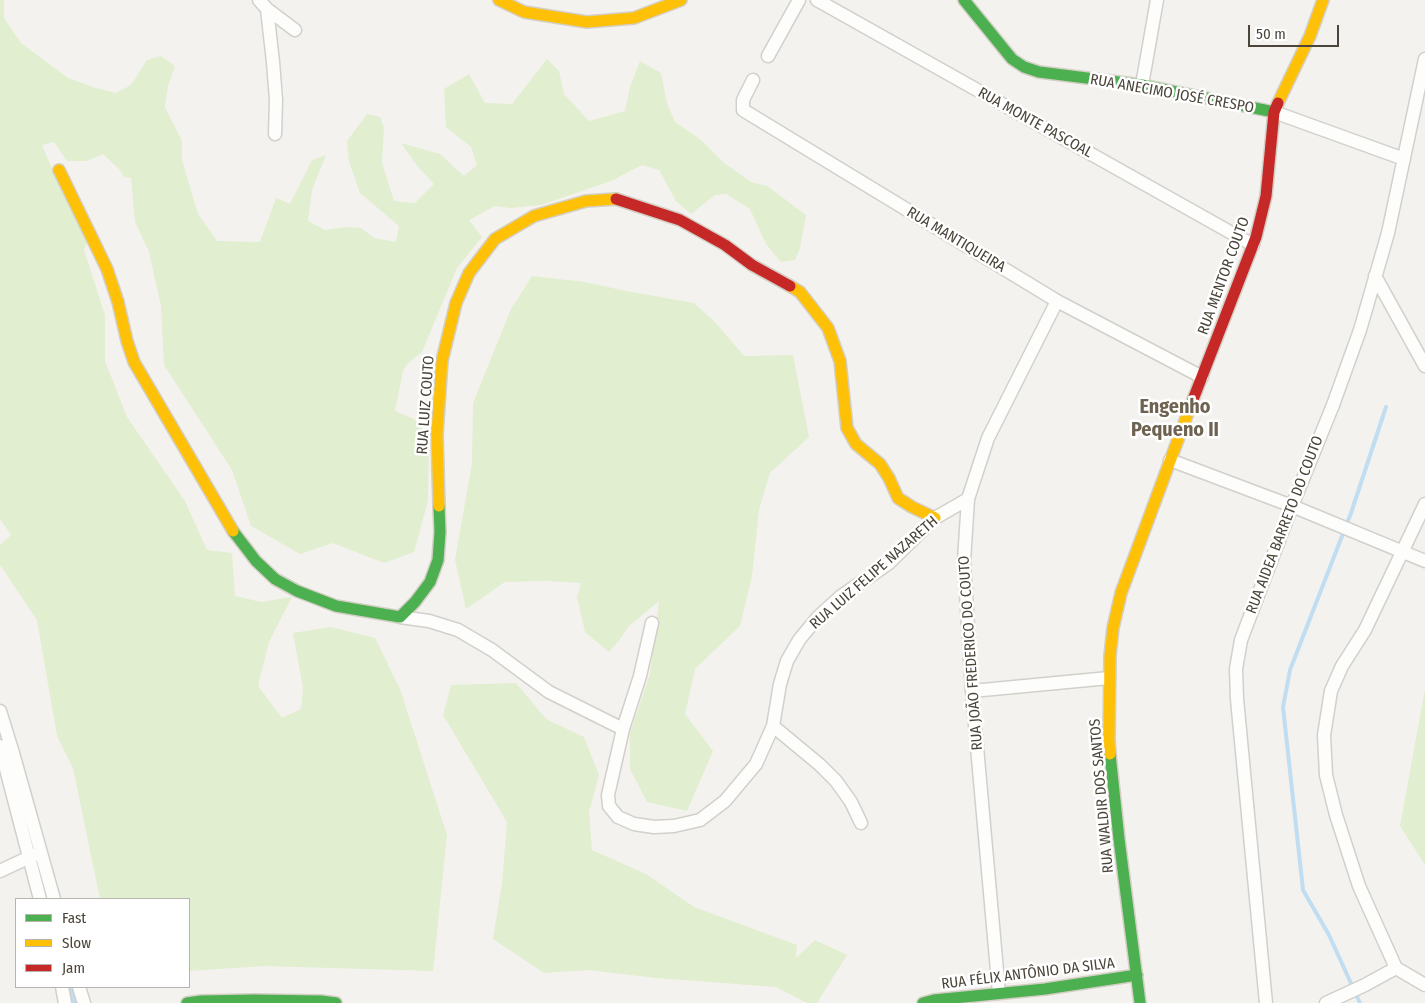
<!DOCTYPE html>
<html>
<head>
<meta charset="utf-8">
<style>
	body { margin:0 }
	#map { position:relative; width:1425px; height:1003px; overflow:hidden; background:#f4f2ee; font-family:"Fira Sans Condensed",sans-serif }
	canvas { display:block }
	.legend { position:absolute; left:15px; top:898px; width:175px; height:90px; box-sizing:border-box; background:#fff; border:1px solid #b7b4b0; margin:0; padding:6px 9px; list-style:none; font-size:15px; color:#4b4439 }
	.legend li { display:flex; align-items:center; gap:10px; height:25px }
	.legend b { width:25px; border:1px solid #b7b4b0 }
	.scale { position:absolute; left:1248px; top:25px; width:91px; height:22px; box-sizing:border-box; border:2px solid #4b4439; border-top:0; padding-left:6px; font-size:15px; line-height:18px; white-space:nowrap; color:#4b4439; -webkit-text-stroke:4px #fff; paint-order:stroke }
</style>
</head>
<body>
<div id="map">
<canvas width="1425" height="1003"></canvas>
<ul class="legend">
<li><b style="height:6px;background:#4caf50"></b>Fast</li>
<li><b style="height:6px;background:#ffc107"></b>Slow</li>
<li><b style="height:6px;background:#c62828"></b>Jam</li>
</ul>
<div class="scale">50 m</div>
</div>
<script>
const context = document.querySelector('canvas').getContext('2d');
context.lineJoin = 'round';
function fill(path, color) {
  context.fillStyle = color;
  context.fill(path, 'evenodd');
}
function poly(rows) {
  const path = new Path2D();
  for (const r of rows) {
    path.moveTo(r[0], r[1]);
    for (let i = 2; i < r.length; i += 2) path.lineTo(r[i], r[i + 1]);
  }
  return path;
}
function strokePath(path, color, width, dash) {
  context.strokeStyle = color;
  context.lineWidth = width;
  context.lineCap = dash ? 'butt' : 'round';
  context.setLineDash(dash || []);
  context.stroke(path);
}
function label(font, color, halo, rows, align = 'center') {
  context.font = font + ' "Fira Sans Condensed",sans-serif';
  context.lineWidth = 5;
  context.setLineDash([]);
  context.textBaseline = 'middle';
  context.strokeStyle = halo;
  context.fillStyle = color;
  for (const [text, x, y, turn = 0] of rows) {
    context.save();
    context.translate(x, y);
    context.rotate((+turn || 0) * Math.PI / 180);
    context.textAlign = isNaN(turn) ? turn : align;
    if (halo) context.strokeText(text, 0, 0);
    context.fillText(text, 0, 0);
    context.restore();
  }
}
const green = poly([
	[0,0,4,0,4,18,21,43,68,78,96,88,116,93,131,85,147,60,161,56,175,66,168,86,165,107,182,141,182,160,198,214,217,241,260,242,276,198,290,204,312,160,326,155,312,190,308,221,325,230,346,227,361,228,374,238,396,242,399,226,360,193,349,162,347,141,367,114,380,117,384,128,382,163,394,201,415,203,434,184,418,167,401,143,440,154,464,176,477,165,471,147,446,127,444,89,469,74,485,103,512,104,547,59,559,71,564,94,589,121,625,111,630,87,640,61,661,73,667,103,675,122,700,139,724,163,751,182,767,186,806,215,800,248,795,260,781,262,766,244,750,209,726,194,715,195,691,214,676,201,659,170,642,165,611,181,541,205,510,208,495,206,469,220,482,237,457,268,422,352,408,363,403,371,395,411,414,419,429,437,428,501,414,552,384,563,333,543,300,554,251,526,232,470,164,365,161,306,149,252,135,222,131,178,124,177,119,169,103,154,87,161,67,161,54,142,42,145,50,164,88,240,84,250,105,315,105,361,127,417,185,501,207,550,232,553,235,596,261,602,292,597,269,642,258,686,282,718,301,709,303,688,293,633,331,627,375,638,400,689,447,835,433,971,264,966,189,971,189,899,100,899,73,768,57,736,37,620,0,565,0,545,11,535,0,519],
	[532,276,585,282,626,291,694,303,715,322,744,356,793,355,809,437,770,473,759,510,752,576,740,626,695,669,685,714,713,751,687,811,647,802,630,769,630,733,650,674,659,601,628,627,621,638,609,652,585,632,577,597,581,583,546,581,505,582,466,609,455,560,472,463,473,403,511,309],
	[516,683,546,719,584,737,599,775,589,812,592,850,646,874,694,907,797,945,796,958,815,940,847,955,817,1003,807,1003,776,987,656,978,589,970,544,973,493,939,502,883,507,822,443,715,451,685],
	[1425,689,1425,865,1400,826]
]);
const stream = poly([
	[1360,1003,1329,935,1303,890,1283,707,1290,670,1351,513,1386,407]
]);
const river = poly([
	[71,987,75,1003]
]);
const street = poly([
	[259,0,267,9,273,62,276,100,275,134],
	[817,0,1253,245],
	[267,9,295,30],
	[768,56,799,0],
	[753,80,743,100,743,110,1057,301,1202,377],
	[1142,85,1157,0],
	[1274,112,1404,159],
	[1375,276,1425,366],
	[1170,460,1292,506,1425,561],
	[1425,504,1365,630,1342,666,1331,691,1324,735,1326,775,1336,815,1359,886,1396,968,1425,985],
	[400,617,429,621,458,630,492,650,549,692,623,729],
	[652,623,640,676,623,729,608,795,609,806,618,817,634,824,654,827,674,826,700,820,725,801,756,764,773,726,780,684,787,661,799,640,818,617,840,597,889,563,935,518,968,499],
	[972,691,1109,678],
	[0,711,13,753,54,899],
	[773,726,820,765,836,781,851,802,861,823],
	[0,746,40,899],
	[0,871,34,855],
	[62,987,65,1003],
	[79,987,84,1003],
	[999,993,972,691,964,561,968,499,988,438,1057,301],
	[1266,1003,1237,699,1236,669,1241,640,1292,506,1333,405,1360,330,1388,233,1425,59],
	[1326,1003,1365,985,1396,968]
]);
const fast = poly([
	[964,0,1012,59,1024,67,1039,72,1142,85,1274,112],
	[233,531,256,561,275,579,297,591,336,606,400,617,415,602,430,582,438,560,440,532,439,506],
	[1110,754,1119,839,1140,1003],
	[187,1003,201,1001,254,1000,321,1001,336,1003],
	[923,1003,934,1000,1045,989,1137,975]
]);
const slow = poly([
	[499,0,524,12,587,22,634,18,681,0],
	[1278,103,1310,36,1323,0],
	[59,170,107,269,118,302,127,341,134,362,233,531],
	[790,286,800,292,828,328,840,361,847,428,856,444,880,464,889,478,898,498,912,507,935,518],
	[439,506,437,434,442,361,456,303,469,273,495,239,534,216,586,201,616,199],
	[1110,754,1109,740,1110,656,1113,628,1121,593,1189,410]
]);
const jam = poly([
	[616,199,680,220,725,245,752,265,790,286],
	[1189,410,1256,237,1266,196,1274,112,1278,103]
]);
const streetNames = [
	["RUA ANECIMO JOSÉ CRESPO",1172,94,10],
	["RUA MONTE PASCOAL",1035,123,29],
	["RUA MANTIQUEIRA",956,240,31],
	["RUA MENTOR COUTO",1224,276,-70],
	["RUA LUIZ COUTO",426,405,-86],
	["RUA AIDEA BARRETO DO COUTO",1285,525,-69],
	["RUA LUIZ FELIPE NAZARETH",874,573,-41],
	["RUA JOÃO FREDERICO DO COUTO",971,653,-94],
	["RUA WALDIR DOS SANTOS",1102,796,-95],
	["RUA FÉLIX ANTÔNIO DA SILVA",1028,974,-7]
];
const districtNames = [
	["Engenho",1175,407],
	["Pequeno II",1175,430]
];
fill(green, '#e1eecf');
strokePath(stream, '#c0ddf1', 4);
strokePath(river, '#c0ddf1', 21);
strokePath(street, '#d2d0cb', 15);
strokePath(fast, '#d3cfc5', 14);
strokePath(slow, '#d3cfc5', 14);
strokePath(jam, '#d3cfc5', 14);
strokePath(street, '#fdfdfc', 12);
strokePath(fast, '#4caf50', 11);
strokePath(slow, '#ffc107', 11);
strokePath(jam, '#c62828', 11);
label('15px', '#4b4439', '#fff', streetNames);
label('bold 20px', '#6e6250', '#fff', districtNames);
</script>
</body>
</html>
